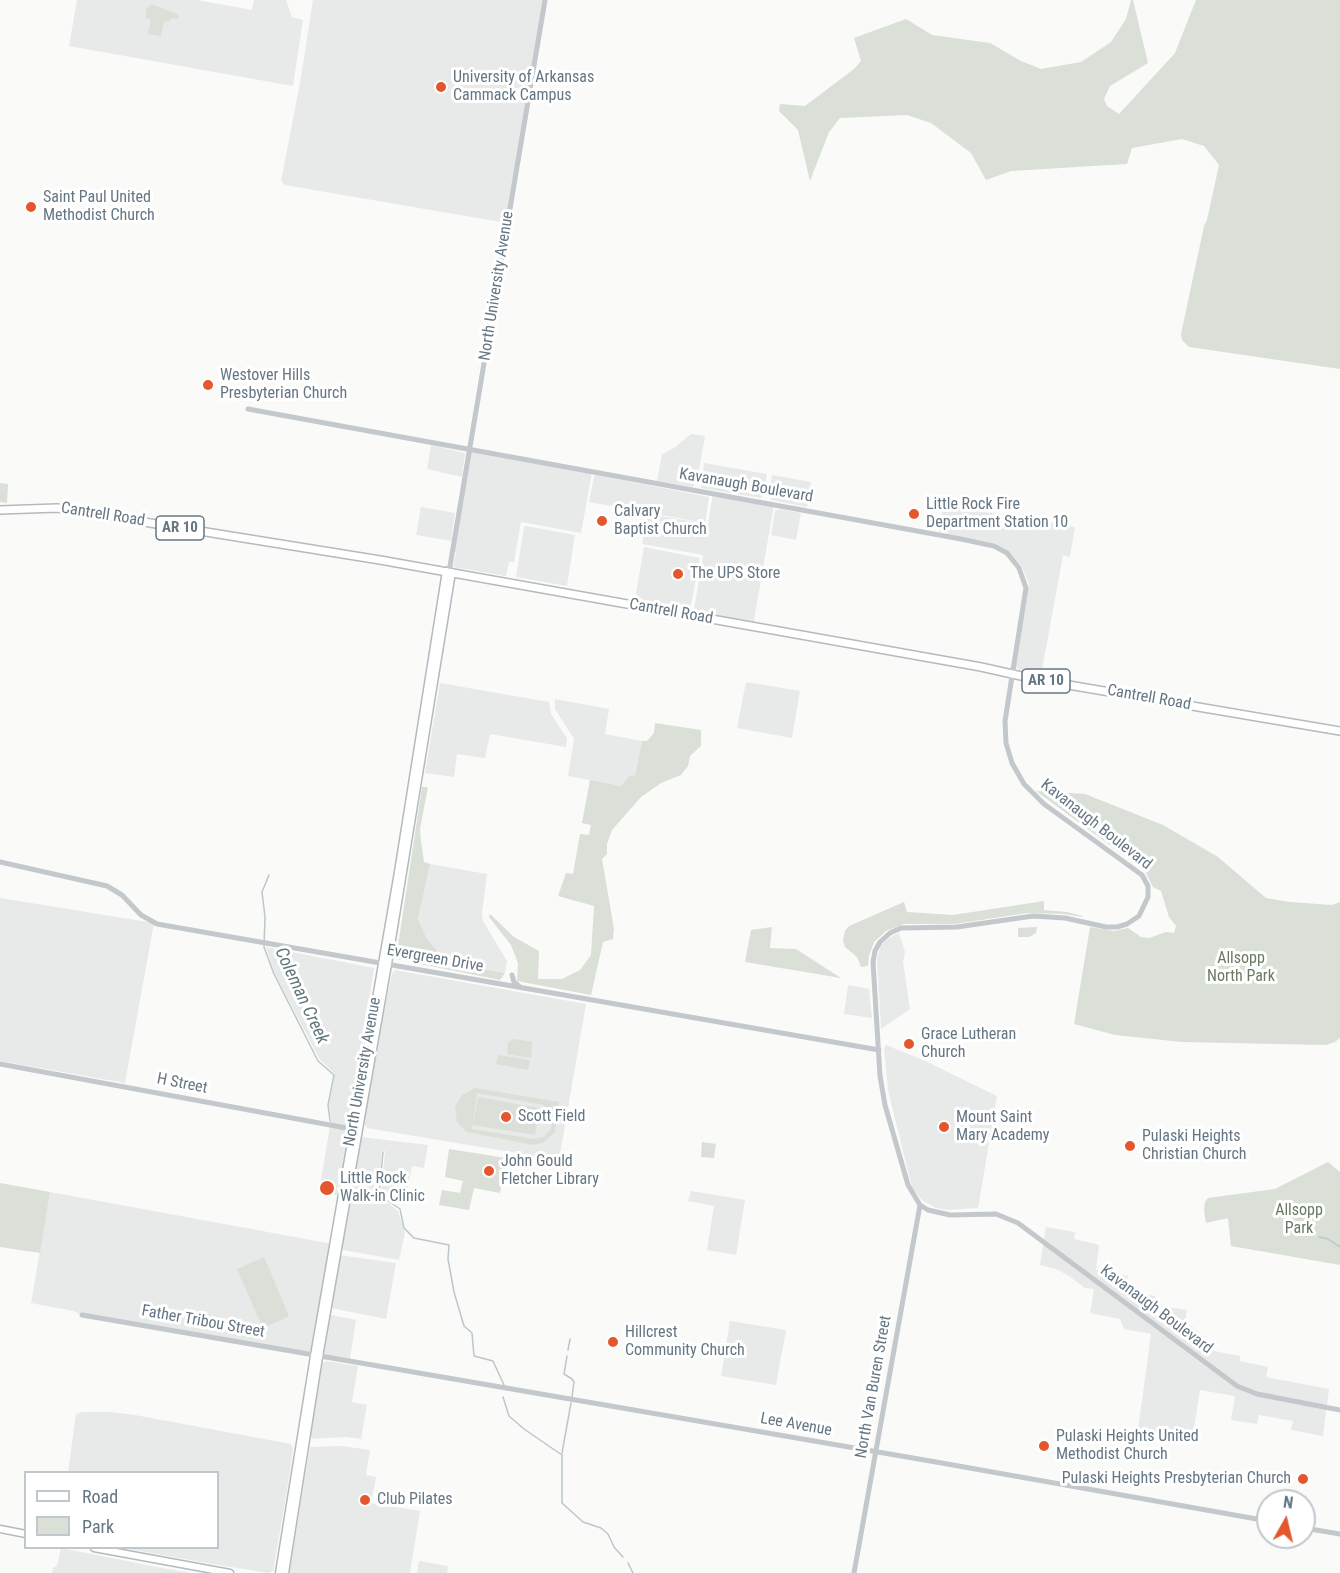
<!DOCTYPE html>
<html>
<head>
<meta charset="utf-8">
<style>
	body { margin:0 }
	#map { position:relative; width:1340px; height:1573px; overflow:hidden; background:#fafaf8; font-family:"Roboto Condensed",sans-serif }
	canvas { display:block }
	.legend { position:absolute; left:24px; top:1471px; width:195px; height:78px; box-sizing:border-box; background:#fff; border:2px solid #c1c8cd; margin:0; padding:8px 10px; list-style:none; font-size:18px; color:#657683 }
	.legend li { display:flex; align-items:center; gap:12px; height:30px }
	.legend b { width:30px; border:2px solid #c1c8cd }
	.north { position:absolute; left:1256px; top:1489px; width:60px; height:60px; box-sizing:border-box; background:#fff; border:2px solid #c1c8cd; border-radius:50%; rotate:8deg; font-size:16px; font-weight:700; line-height:24px; text-align:center; color:#657683 }
	.north::after { content:''; display:block; margin:auto; width:21px; height:27px; background:#e4572e; clip-path:polygon(50% 0,100% 100%,50% 72%,0 100%) }
</style>
</head>
<body>
<div id="map">
<canvas width="1340" height="1573"></canvas>
<ul class="legend">
<li><b style="height:8px;background:#fff"></b>Road</li>
<li><b style="height:16px;background:#dadfd7"></b>Park</li>
</ul>
<div class="north">N</div>
</div>
<script>
const context = document.querySelector('canvas').getContext('2d');
context.lineJoin = 'round';
function fill(path, color) {
  context.fillStyle = color;
  context.fill(path, 'evenodd');
}
function poly(rows) {
  const path = new Path2D();
  for (const r of rows) {
    path.moveTo(r[0], r[1]);
    for (let i = 2; i < r.length; i += 2) path.lineTo(r[i], r[i + 1]);
  }
  return path;
}
function strokePath(path, color, width, dash) {
  context.strokeStyle = color;
  context.lineWidth = width;
  context.lineCap = dash ? 'butt' : 'round';
  context.setLineDash(dash || []);
  context.stroke(path);
}
function label(font, color, halo, rows, align = 'center') {
  context.font = font + ' "Roboto Condensed",sans-serif';
  context.lineWidth = 6;
  context.setLineDash([]);
  context.textBaseline = 'middle';
  context.strokeStyle = halo;
  context.fillStyle = color;
  for (const [text, x, y, turn = 0] of rows) {
    context.save();
    context.translate(x, y);
    context.rotate((+turn || 0) * Math.PI / 180);
    context.textAlign = isNaN(turn) ? turn : align;
    if (halo) context.strokeText(text, 0, 0);
    context.fillText(text, 0, 0);
    context.restore();
  }
}
const built = poly([
	[77,0,197,0,252,10,254,0,286,0,292,17,303,20,293,86,69,46],
	[313,0,545,0,507,223,308,189,285,185,281,181,300,83],
	[691,434,705,436,698,476,693,487,657,481,662,454,674,448],
	[431,445,465,453,462,477,427,469],
	[469,449,592,472,581,533,521,522,514,562,509,562,506,576,453,567,456,552,453,551],
	[704,463,767,474,764,495,760,498,701,488],
	[596,475,709,497,705,523,589,502,594,476],
	[772,475,811,482,807,507,772,500,769,496],
	[713,494,774,505,753,626,693,616,703,555,642,544,648,514,708,524],
	[943,505,1075,527,1070,557,1063,555,1062,561,1041,675,1019,670,1016,667,1029,584,1022,567,1008,551,994,543,939,532],
	[421,507,455,513,451,541,416,535],
	[779,509,801,513,796,540,771,535,775,511],
	[526,526,575,535,567,586,516,577,524,527],
	[644,547,700,558,690,610,638,602,635,599],
	[746,682,800,691,792,738,737,728],
	[440,683,549,702,551,714,567,738,566,747,490,734,485,758,457,754,454,777,425,773],
	[555,699,609,709,605,734,642,741,635,775,629,776,621,786,568,776,574,739,555,709],
	[430,864,487,874,482,913,483,921,507,961,505,973,446,962,426,937,418,919],
	[0,898,154,923,125,1083,0,1061],
	[899,933,905,952,903,962,910,1009,881,1029,877,958,881,945,889,938],
	[266,947,374,968,339,1195,319,1192,331,1120,329,1105,335,1074,320,1060,275,974],
	[395,970,586,1004,559,1160,367,1128,364,1124,376,1047,392,974],
	[848,985,869,989,872,1018,844,1014],
	[886,1045,921,1059,997,1096,978,1208,947,1210,936,1208,922,1200,912,1188,888,1090,884,1048],
	[361,1137,428,1145,424,1168,412,1166,404,1205,381,1193,385,1151,382,1150,378,1195,398,1211,405,1233,399,1260,343,1250,340,1245],
	[691,1191,745,1200,736,1255,707,1250,714,1206,688,1201],
	[50,1192,333,1244,314,1356,82,1315,73,1311,31,1303],
	[1046,1227,1075,1232,1074,1239,1099,1245,1096,1270,1128,1276,1126,1289,1155,1296,1154,1305,1187,1310,1185,1321,1207,1339,1214,1351,1240,1356,1240,1361,1268,1367,1266,1377,1329,1389,1323,1436,1291,1430,1293,1421,1259,1415,1257,1424,1231,1420,1235,1396,1200,1390,1192,1440,1138,1430,1151,1334,1124,1329,1120,1319,1090,1313,1094,1289,1085,1288,1069,1276,1056,1269,1040,1265],
	[339,1255,396,1263,386,1319,331,1308],
	[332,1315,356,1320,350,1359,324,1355,323,1352,329,1317],
	[730,1321,786,1330,776,1385,721,1376],
	[326,1361,358,1366,352,1402,367,1405,361,1439,346,1437,313,1439,310,1436,322,1364],
	[82,1412,111,1412,135,1415,291,1444,293,1449,286,1497,273,1571,268,1573,212,1564,123,1548,218,1548,218,1472,68,1472,76,1414],
	[342,1446,370,1450,366,1475,376,1477,371,1503,420,1511,410,1573,289,1573,310,1447],
	[61,1548,157,1567,191,1573,52,1573,53,1568,57,1566],
	[419,1561,448,1566,447,1573,417,1573]
]);
const green = poly([
	[1131,0,1133,0,1148,63,1110,86,1104,99,1107,106,1119,114,1175,53,1196,0,1340,0,1340,369,1189,347,1182,340,1181,334,1204,226,1207,220,1219,165,1204,146,1182,139,1132,148,1127,164,1011,171,986,180,971,153,931,123,907,115,840,118,829,132,810,181,798,130,779,111,780,104,805,106,854,69,861,61,854,38,906,19,932,35,990,43,1021,61,1041,69,1081,62,1111,42,1126,19],
	[151,4,179,15,178,19,172,18,168,22,164,21,161,36,148,34,151,20,146,18,146,10],
	[0,483,8,484,7,503,0,502],
	[655,723,701,730,701,746,690,756,688,766,681,775,661,783,641,797,612,830,607,844,607,854,602,859,614,929,613,939,603,942,591,995,517,981,518,963,511,945,489,917,490,914,514,937,539,951,538,979,562,979,580,970,591,955,594,906,558,896,566,873,573,874,580,834,589,835,591,825,582,823,590,780,621,786,629,776,635,775,642,741,647,741,654,733],
	[422,787,428,787,420,829,421,841,424,862,430,864,418,919,426,937,446,962,505,973,500,980,396,959],
	[1036,791,1085,794,1163,825,1218,857,1266,898,1290,902,1332,905,1340,902,1340,1038,1335,1042,1326,1045,1182,1042,1115,1035,1074,1024,1090,927,1114,931,1128,928,1141,937,1149,938,1166,932,1174,933,1176,926,1169,917,1161,891,1153,887,1145,871],
	[1044,901,1044,910,1067,912,1082,916,1082,917,1064,914,1027,913,955,924,904,924,886,931,874,942,869,956,868,966,861,967,857,957,845,947,843,941,845,931,849,926,904,902,907,912,953,915],
	[772,927,770,948,796,949,841,978,745,962,751,930],
	[1037,927,1036,933,1029,937,1018,937,1018,928],
	[513,1039,532,1042,531,1058,507,1054,508,1043],
	[498,1055,530,1060,528,1070,496,1064],
	[475,1088,559,1102,558,1107,552,1106,557,1118,555,1132,544,1142,533,1145,467,1132,457,1122,455,1107,462,1095],
	[477,1093,544,1105,552,1116,551,1129,544,1137,534,1139,472,1129],
	[478,1097,539,1108,535,1135,473,1125],
	[702,1142,716,1144,714,1158,701,1157],
	[449,1149,506,1158,500,1193,474,1188,469,1210,439,1205,442,1190,460,1193,463,1181,445,1177],
	[1328,1162,1340,1172,1340,1265,1231,1246,1228,1218,1206,1223,1204,1210,1205,1202,1208,1198,1275,1189],
	[0,1183,50,1192,40,1253,0,1247],
	[264,1257,289,1316,263,1328,237,1269]
]);
const stream = poly([
	[269,875,262,892,265,917,264,947,274,974,318,1061,334,1075,328,1105,330,1121],
	[383,1152,379,1195,400,1209,404,1228,414,1238,449,1245,448,1259,454,1292,464,1326,472,1333,474,1356,493,1361,504,1385],
	[1319,1237,1328,1239,1340,1247],
	[568,1350,570,1339],
	[567,1356,564,1374,572,1379,574,1382,572,1397],
	[503,1397,509,1416,524,1429,562,1455,562,1503,583,1522,601,1528,608,1534,614,1547,623,1557],
	[562,1453,571,1403],
	[628,1563,633,1573]
]);
const tertiary = poly([
	[248,409,961,539,994,546,1007,553,1019,568,1026,588,1005,721,1006,743,1012,763,1024,784,1044,804,1142,875,1148,886,1148,897,1139,916,1127,924,1117,927,1106,927,1065,918,1033,916,957,927,901,928,890,933,880,942,875,951,873,962,880,1076,885,1105,908,1185,920,1205,928,1210,950,1215,996,1214,1018,1223,1237,1386,1257,1394,1340,1410],
	[449,572,545,0],
	[0,862,107,886,122,895,141,915,157,924,879,1050],
	[512,975,514,982,520,987],
	[0,1064,357,1130],
	[82,1315,936,1462,1268,1521],
	[1304,1528,1340,1534],
	[854,1573,920,1205]
]);
const secondary = poly([
	[0,1529,26,1534],
	[94,1548,230,1573],
	[279,1573,315,1350,398,872,446,571],
	[285,1573,319,1357,388,964,452,572]
]);
const primary = poly([
	[0,510,57,508,380,560,981,667,1039,680,1340,731]
]);
const markers = [
	[441,87,6,"#e4572e"],
	[31,207,6,"#e4572e"],
	[208,385,6,"#e4572e"],
	[914,514,6,"#e4572e"],
	[602,521,6,"#e4572e"],
	[678,574,6,"#e4572e"],
	[909,1044,6,"#e4572e"],
	[506,1117,6,"#e4572e"],
	[944,1127,6,"#e4572e"],
	[1130,1146,6,"#e4572e"],
	[489,1171,6,"#e4572e"],
	[327,1188,8,"#e4572e"],
	[613,1342,6,"#e4572e"],
	[1044,1446,6,"#e4572e"],
	[1303,1479,6,"#e4572e"],
	[365,1500,6,"#e4572e"]
];
const shields = [
	[180,528,48],
	[1046,681,48]
];
const shieldNames = [
	["AR 10",180,528],
	["AR 10",1046,681]
];
const poiNames = [
	["University of Arkansas",453,78],
	["Cammack Campus",453,96],
	["Saint Paul United",43,198],
	["Methodist Church",43,216],
	["Westover Hills",220,376],
	["Presbyterian Church",220,394],
	["Little Rock Fire",926,505],
	["Department Station 10",926,523],
	["Calvary",614,512],
	["Baptist Church",614,530],
	["The UPS Store",690,574],
	["Grace Lutheran",921,1035],
	["Church",921,1053],
	["Scott Field",518,1117],
	["Mount Saint",956,1118],
	["Mary Academy",956,1136],
	["Pulaski Heights",1142,1137],
	["Christian Church",1142,1155],
	["John Gould",501,1162],
	["Fletcher Library",501,1180],
	["Little Rock",340,1179],
	["Walk-in Clinic",340,1197],
	["Hillcrest",625,1333],
	["Community Church",625,1351],
	["Pulaski Heights United",1056,1437],
	["Methodist Church",1056,1455],
	["Pulaski Heights Presbyterian Church",1291,1479,"right"],
	["Club Pilates",377,1500]
];
const streetNames = [
	["North University Avenue",497,286,-81],
	["Kavanaugh Boulevard",746,486,10],
	["Cantrell Road",103,515,9],
	["Cantrell Road",671,612,10],
	["Cantrell Road",1149,698,10],
	["Kavanaugh Boulevard",1096,825,38],
	["Evergreen Drive",435,959,10],
	["North University Avenue",363,1072,-80],
	["H Street",182,1084,11],
	["Kavanaugh Boulevard",1156,1310,37],
	["Father Tribou Street",203,1322,10],
	["North Van Buren Street",874,1387,-80],
	["Lee Avenue",796,1425,10]
];
const parkNames = [
	["Allsopp",1241,959],
	["North Park",1241,977],
	["Allsopp",1299,1211],
	["Park",1299,1229]
];
const waterNames = [
	["Coleman Creek",301,996,65]
];
fill(built, '#e8e9e9');
fill(green, '#dadfd7');
strokePath(stream, '#bbc7cb', 1.5);
strokePath(secondary, '#b3babf', 9);
strokePath(primary, '#b5babe', 10);
strokePath(tertiary, '#c3c8cc', 5);
strokePath(secondary, '#fff', 6);
strokePath(primary, '#fff', 7);
for (const [x, y, r, color] of markers) {
  const dot = new Path2D();
  dot.arc(x, y, r, 0, 2 * Math.PI);
  context.fillStyle = color;
  context.fill(dot);
  strokePath(dot, '#fff', 2);
}
for (const [x, y, w] of shields) {
  const box = new Path2D();
  box.roundRect(x - w / 2, y - 12, w, 24, 4.5);
  context.fillStyle = '#fff';
  context.fill(box);
  strokePath(box, '#657683', 1.5);
}
label('bold 15px', '#657683', null, shieldNames);
label('16px', '#657683', '#fff', poiNames, 'left');
label('16px', '#657683', '#fff', streetNames);
label('16px', '#687a64', '#fff', parkNames);
label('italic 18px', '#60757c', '#fff', waterNames);
</script>
</body>
</html>
